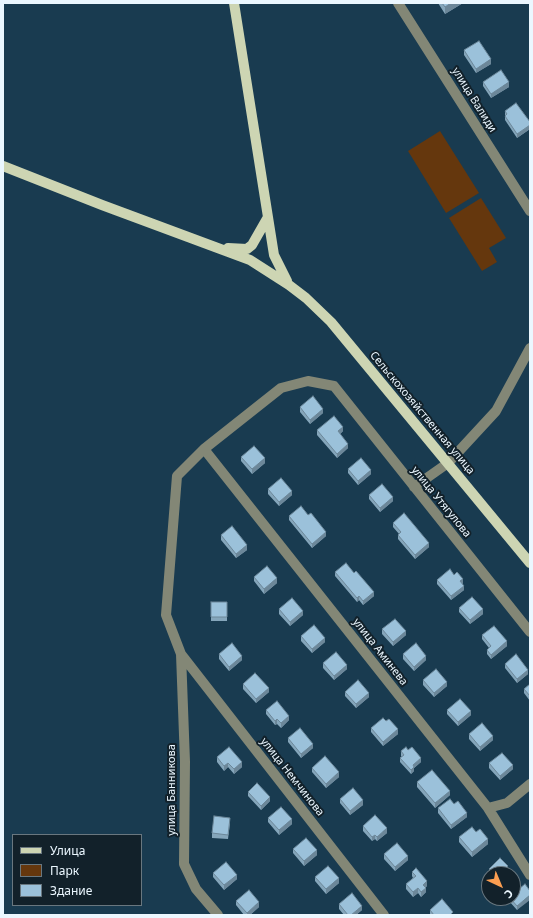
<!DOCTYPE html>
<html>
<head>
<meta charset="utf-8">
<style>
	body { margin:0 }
	#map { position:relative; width:533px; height:918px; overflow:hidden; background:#193b50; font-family:"Noto Sans",sans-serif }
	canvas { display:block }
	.frame { position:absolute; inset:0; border:4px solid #ebf7ff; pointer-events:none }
	.legend { position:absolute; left:12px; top:834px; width:130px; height:72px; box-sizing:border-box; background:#12212a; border:1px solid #69777f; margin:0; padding:5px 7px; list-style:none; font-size:12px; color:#ebf7ff }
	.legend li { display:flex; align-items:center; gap:8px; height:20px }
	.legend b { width:20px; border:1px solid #69777f }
	.north { position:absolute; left:481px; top:866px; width:40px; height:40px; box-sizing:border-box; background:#12212a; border:1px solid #69777f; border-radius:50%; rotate:136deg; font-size:11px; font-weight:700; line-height:16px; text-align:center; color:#ebf7ff }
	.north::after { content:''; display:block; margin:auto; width:14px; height:18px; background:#fb9e51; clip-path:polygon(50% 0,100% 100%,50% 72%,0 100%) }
</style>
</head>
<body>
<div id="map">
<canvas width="533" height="918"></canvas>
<div class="frame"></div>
<ul class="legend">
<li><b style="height:5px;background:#cdd5b3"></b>Улица</li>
<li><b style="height:11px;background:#65370d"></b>Парк</li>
<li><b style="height:11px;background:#9bc1da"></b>Здание</li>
</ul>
<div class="north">С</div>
</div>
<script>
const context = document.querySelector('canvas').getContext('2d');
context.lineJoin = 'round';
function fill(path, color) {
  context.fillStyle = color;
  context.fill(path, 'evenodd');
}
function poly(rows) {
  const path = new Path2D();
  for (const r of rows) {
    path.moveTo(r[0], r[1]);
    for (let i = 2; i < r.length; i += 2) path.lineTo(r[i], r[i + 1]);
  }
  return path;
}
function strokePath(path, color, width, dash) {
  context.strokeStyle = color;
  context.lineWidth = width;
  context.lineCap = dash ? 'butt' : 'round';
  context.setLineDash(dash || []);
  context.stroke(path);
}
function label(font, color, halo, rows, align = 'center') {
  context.font = font + ' "Noto Sans",sans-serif';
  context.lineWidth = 4;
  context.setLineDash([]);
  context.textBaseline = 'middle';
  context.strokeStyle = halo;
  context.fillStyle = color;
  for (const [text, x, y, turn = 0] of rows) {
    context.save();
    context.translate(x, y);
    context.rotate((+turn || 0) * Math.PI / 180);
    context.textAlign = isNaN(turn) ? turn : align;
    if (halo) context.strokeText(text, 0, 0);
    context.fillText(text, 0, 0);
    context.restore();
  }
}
const green = poly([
	[440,131,479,193,446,213,408,151],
	[481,198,506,238,489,248,497,262,482,271,449,218]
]);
const minor = poly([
	[398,3,530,211],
	[204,449,488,808,530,875],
	[414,487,448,463,496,411,530,348],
	[181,654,185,762,184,864,196,889,218,915],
	[488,808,507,803,530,784],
	[384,915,181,654,166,615,177,476,204,449,281,388,308,381,334,386,530,632]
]);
const major = poly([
	[234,3,274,255,287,281],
	[3,166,102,205,250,260,289,285,306,298,331,322,530,563],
	[228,248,247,249,252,245,268,217]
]);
const wall = poly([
	[438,3,463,3,445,14],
	[464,50,491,64,476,73,464,55],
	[483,82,509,87,491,98,483,86],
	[505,111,530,122,530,129,517,138,505,120],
	[300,407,323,413,310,424,300,412],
	[317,430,343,431,340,434,348,448,337,458,317,435],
	[241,457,265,463,252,474,241,461],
	[348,469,371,474,358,485,348,473],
	[268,489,292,495,279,506,268,494],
	[369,495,393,501,380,512,369,499],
	[308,515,326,536,312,548,289,520,289,516],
	[393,523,429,547,415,559,398,539,398,535,399,534,393,527],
	[221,535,247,550,236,558,221,540],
	[335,572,374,596,363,605,359,600,357,602,335,576],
	[454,575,463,583,462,584,464,590,451,600,437,584,437,580],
	[254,577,277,583,264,594,254,581],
	[211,602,227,602,227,621,211,621],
	[459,608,483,614,470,624,459,612],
	[279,609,303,615,290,626,279,614],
	[382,629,406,635,393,646,382,634],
	[482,635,507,646,491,659,487,654,487,650,489,648,482,639],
	[301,636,325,642,312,653,301,641],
	[219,654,242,660,229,671,219,659],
	[403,654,426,660,414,671,403,659],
	[323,663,347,669,334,680,323,668],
	[505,664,528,674,517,683,505,668],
	[423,680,447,686,434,697,423,685],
	[243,684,269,692,256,703,243,689],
	[530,684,530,701,524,693,524,689],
	[345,692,369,697,356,708,345,696],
	[266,710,289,720,281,728,277,724,275,725,266,714],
	[447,710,471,715,458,726,447,714],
	[386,721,398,734,383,746,371,732,371,728],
	[469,734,493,740,480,751,469,739],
	[288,738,313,748,301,758,288,742],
	[408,750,421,762,414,768,414,771,411,774,400,762,400,758,402,756,401,756,401,751],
	[217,757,242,767,234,774,228,767,224,771,217,762],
	[489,763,513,769,500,780,489,768],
	[312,768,339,777,326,788,312,772],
	[417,782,450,795,435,808,417,787],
	[248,792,270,801,261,810,248,796],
	[340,799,363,805,350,815,340,803],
	[454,804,467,817,451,829,438,813,438,808],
	[268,818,292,824,279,835,268,822],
	[230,823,228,839,212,838,212,833],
	[363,826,387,833,377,841,375,839,372,841,363,831],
	[459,837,488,844,472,857,459,842],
	[293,849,317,855,304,866,293,853],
	[384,854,408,860,395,871,384,859],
	[489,869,508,871,508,874,490,874,489,873],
	[412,872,427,886,426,887,426,892,421,897,418,893,413,897,406,889,406,884,413,878,412,876],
	[213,873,237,879,224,890,213,877],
	[315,877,339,883,326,894,315,881],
	[530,891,517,910,509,901,509,898,513,898],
	[236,901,259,907,250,915,244,915,236,905],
	[339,904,362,910,356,915,344,915,339,909],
	[430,910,453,915,431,915,430,914]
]);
const shadedWall = poly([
	[451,3,463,3,445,14,445,7],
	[491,59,491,64,476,73,476,69],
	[509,82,509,87,491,98,491,94],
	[530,125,530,129,517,138,517,134],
	[323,409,323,413,310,424,310,420],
	[343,427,343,431,338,436,338,431],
	[348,444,348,448,337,458,337,454],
	[265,458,265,463,252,474,252,469],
	[371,470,371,474,358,485,358,481],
	[292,491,292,495,279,506,279,502],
	[393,497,393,501,380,512,380,508],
	[326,532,326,536,312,548,312,544],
	[429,543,429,547,415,559,415,555],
	[247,545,247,550,236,558,236,554],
	[277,578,277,583,264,594,264,589],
	[463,579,463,583,460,586,460,581],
	[464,586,464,590,451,600,451,596],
	[374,592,374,596,363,605,363,601],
	[359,596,359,600,357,602,357,598],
	[483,609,483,614,470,624,470,620],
	[303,611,303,615,290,626,290,622],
	[406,631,406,635,393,646,393,642],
	[325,638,325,642,312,653,312,649],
	[507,641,507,646,491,659,491,655],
	[242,656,242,660,229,671,229,667],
	[426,656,426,660,414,671,414,667],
	[347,665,347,669,334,680,334,676],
	[528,670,528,674,517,683,517,679],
	[447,682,447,686,434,697,434,693],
	[269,688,269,692,256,703,256,699],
	[369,693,369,697,356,708,356,704],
	[471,711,471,715,458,726,458,722],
	[289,716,289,720,281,728,281,723],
	[277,719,277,724,275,725,275,721],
	[398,729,398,734,383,746,383,742],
	[493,736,493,740,480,751,480,747],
	[313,744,313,748,301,758,301,754],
	[421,758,421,762,414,768,414,771,411,774,411,770,413,765],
	[242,762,242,767,234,774,234,769],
	[228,763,228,767,224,771,224,766],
	[513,765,513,769,500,780,500,776],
	[339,772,339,777,326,788,326,784],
	[450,791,450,795,435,808,435,803],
	[270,797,270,801,261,810,261,806],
	[363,800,363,805,350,815,350,811],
	[467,813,467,817,451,829,451,825],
	[292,819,292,824,279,835,279,830],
	[387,828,387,833,377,841,377,837],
	[375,835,375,839,372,841,372,837],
	[488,839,488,844,472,857,472,852],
	[317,850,317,855,304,866,304,861],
	[408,856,408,860,395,871,395,867],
	[508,866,508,871,505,874,505,869],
	[237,875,237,879,224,890,224,885],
	[339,878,339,883,326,894,326,889],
	[427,881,427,886,423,889,423,885],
	[418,888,418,893,413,897,413,892],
	[426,888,426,892,421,897,421,892],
	[530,895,530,900,517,910,517,906],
	[259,902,259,907,250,915,247,915,247,913],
	[362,906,362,910,356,915,351,915]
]);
const building = poly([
	[442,3,451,3,445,7,442,3],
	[479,41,491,59,476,69,464,50,479,41],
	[501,70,509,82,491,94,483,82,501,70],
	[516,103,530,122,530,125,517,134,505,116,507,114,505,111,516,103],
	[313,396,323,409,310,420,300,407,313,396],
	[334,416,343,427,338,431,348,444,337,454,317,430,334,416],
	[254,446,265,458,252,469,241,457,254,446],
	[361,458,371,470,358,481,348,469,361,458],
	[281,478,292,491,279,502,268,489,281,478],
	[382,484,393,497,380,508,369,495,382,484],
	[301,506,308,515,311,513,326,532,312,544,289,516,301,506],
	[404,513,429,543,415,555,398,535,401,532,393,523,404,513],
	[232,526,247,545,236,554,221,535,232,526],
	[346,563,354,573,356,571,374,592,363,601,359,596,357,598,335,572,346,563],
	[267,566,277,578,264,589,254,577,267,566],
	[450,569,454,575,457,572,463,579,460,581,464,586,451,596,437,580,450,569],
	[472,597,483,609,470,620,459,608,472,597],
	[292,598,303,611,290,622,279,609,292,598],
	[211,602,227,602,227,617,211,617,211,602],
	[395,619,406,631,393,642,382,629,395,619],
	[314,625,325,638,312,649,301,636,314,625],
	[494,626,507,641,491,655,487,650,491,646,482,635,494,626],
	[232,643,242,656,229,667,219,654,232,643],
	[416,643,426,656,414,667,403,654,416,643],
	[336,652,347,665,334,676,323,663,336,652],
	[516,654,528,670,517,679,505,664,516,654],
	[436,669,447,682,434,693,423,680,436,669],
	[255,673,269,688,256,699,243,684,255,673],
	[358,680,369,693,356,704,345,692,358,680],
	[530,684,530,696,524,689,530,684],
	[460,699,471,711,458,722,447,710,460,699],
	[277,701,289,716,281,723,277,719,275,721,266,710,277,701],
	[383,718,386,721,389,719,398,729,383,742,371,728,383,718],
	[482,723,493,736,480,747,469,734,482,723],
	[300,728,313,744,301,754,288,738,300,728],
	[229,747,242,762,234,769,228,763,224,766,217,757,229,747],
	[406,747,408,750,412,747,421,758,413,765,414,767,411,770,400,758,404,755,401,751,406,747],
	[502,753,513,765,500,776,489,763,502,753],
	[325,756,339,772,326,784,312,768,325,756],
	[432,770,450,791,435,803,417,782,432,770],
	[257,783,270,797,261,806,248,792,257,783],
	[353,788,363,800,350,811,340,799,353,788],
	[450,799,454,804,458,801,467,813,451,825,438,808,450,799],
	[281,807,292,819,279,830,268,818,281,807],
	[375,815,387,828,377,837,375,835,372,837,363,826,375,815],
	[214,816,230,818,228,835,212,833,214,816],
	[472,827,476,832,480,829,488,839,472,852,459,837,472,827],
	[306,838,317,850,304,861,293,849,306,838],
	[397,843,408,856,395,867,384,854,397,843],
	[500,858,508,866,505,869,508,872,507,874,499,874,498,873,497,874,494,874,489,869,500,858],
	[226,862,237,875,224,885,213,873,226,862],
	[328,866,339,878,326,889,315,877,328,866],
	[416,868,427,881,423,885,426,888,421,892,418,888,413,892,406,884,416,876,412,872,416,868],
	[525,884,530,891,530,895,517,906,510,898,513,898,513,894,525,884],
	[249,890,259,902,247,913,236,901,249,890],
	[352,893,362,906,351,915,348,915,339,904,352,893],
	[442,899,453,912,450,915,434,915,430,910,442,899]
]);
const streetNames = [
	["улица Валиди",474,100,58],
	["Сельскохозяйственная улица",422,413,50],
	["улица Утягулова",441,502,51],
	["улица Аминева",380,652,52],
	["улица Немчинова",292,777,52],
	["улица Банникова",172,790,-90]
];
fill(green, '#65370d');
strokePath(minor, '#838776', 10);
strokePath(major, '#cdd5b3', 10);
fill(wall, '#85a6bb');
fill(shadedWall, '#6c8799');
fill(building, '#9bc1da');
strokePath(building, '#6c8799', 1);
label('11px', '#ebf7ff', '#12212a', streetNames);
</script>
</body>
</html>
